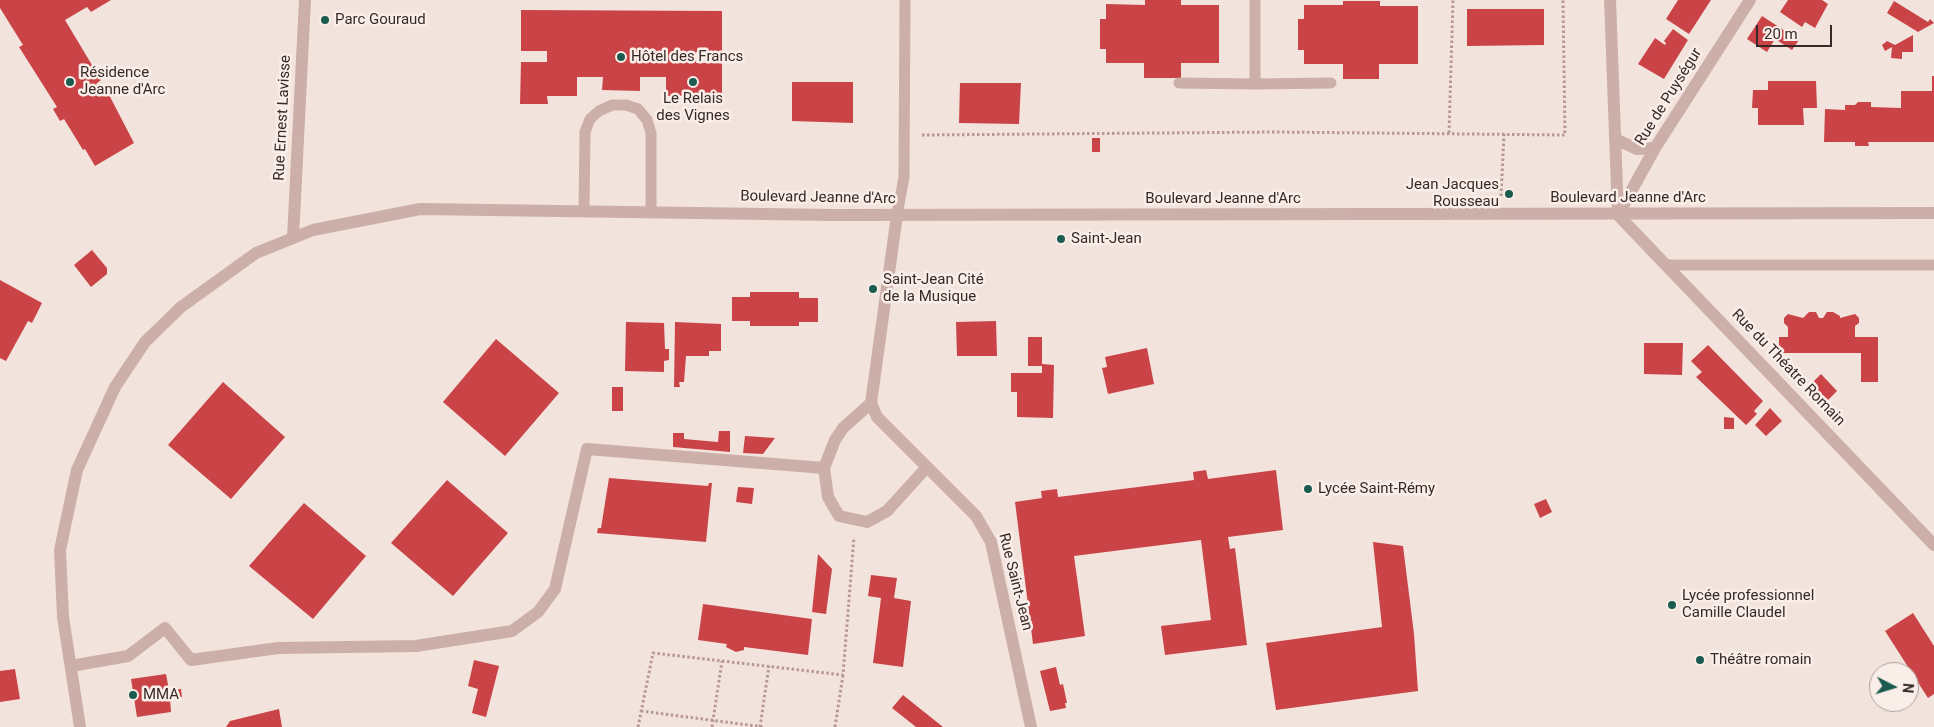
<!DOCTYPE html>
<html>
<head>
<meta charset="utf-8">
<style>
	body { margin:0 }
	#map { position:relative; width:1934px; height:727px; overflow:hidden; background:#f3e3dd; font-family:Roboto,sans-serif }
	canvas { display:block }
	.north { position:absolute; left:1869px; top:662px; width:50px; height:50px; box-sizing:border-box; background:#faeee9; border:1px solid #ac9f9c; border-radius:50%; rotate:95deg; font-size:14px; font-weight:700; line-height:20px; text-align:center; color:#382928 }
	.north::after { content:''; display:block; margin:auto; width:18px; height:22px; background:#1c5b4f; clip-path:polygon(50% 0,100% 100%,50% 72%,0 100%) }
	.scale { position:absolute; left:1756px; top:25px; width:76px; height:22px; box-sizing:border-box; border:2px solid #382928; border-top:0; padding-left:6px; font-size:15px; line-height:18px; white-space:nowrap; color:#382928; -webkit-text-stroke:4px #faeee9; paint-order:stroke }
</style>
</head>
<body>
<div id="map">
<canvas width="1934" height="727"></canvas>
<div class="north">N</div>
<div class="scale">20 m</div>
</div>
<script>
const context = document.querySelector('canvas').getContext('2d');
context.lineJoin = 'round';
function fill(path, color) {
  context.fillStyle = color;
  context.fill(path, 'evenodd');
}
function poly(rows) {
  const path = new Path2D();
  for (const r of rows) {
    path.moveTo(r[0], r[1]);
    for (let i = 2; i < r.length; i += 2) path.lineTo(r[i], r[i + 1]);
  }
  return path;
}
function strokePath(path, color, width, dash) {
  context.strokeStyle = color;
  context.lineWidth = width;
  context.lineCap = dash ? 'butt' : 'round';
  context.setLineDash(dash || []);
  context.stroke(path);
}
function label(font, color, halo, rows, align = 'center') {
  context.font = font + ' Roboto,sans-serif';
  context.lineWidth = 5;
  context.setLineDash([]);
  context.textBaseline = 'middle';
  context.strokeStyle = halo;
  context.fillStyle = color;
  for (const [text, x, y, turn = 0] of rows) {
    context.save();
    context.translate(x, y);
    context.rotate((+turn || 0) * Math.PI / 180);
    context.textAlign = isNaN(turn) ? turn : align;
    if (halo) context.strokeText(text, 0, 0);
    context.fillText(text, 0, 0);
    context.restore();
  }
}
const building = poly([
	[0,0,111,0,91,12,87,7,65,20,101,80,96,84,101,92,106,89,134,143,95,166,85,149,83,150,64,119,60,121,53,109,57,107,19,47,23,45,0,8],
	[1145,0,1181,0,1181,5,1219,5,1219,63,1181,63,1181,78,1144,78,1144,63,1106,63,1106,49,1100,49,1100,19,1106,19,1106,4,1145,5],
	[1678,0,1711,0,1689,34,1666,19],
	[1788,0,1822,0,1828,4,1815,28,1805,22,1802,27,1780,12],
	[1343,1,1380,1,1380,6,1418,6,1418,64,1379,64,1379,79,1343,79,1343,64,1304,64,1304,50,1298,50,1298,19,1304,19,1304,5,1343,5],
	[1894,1,1928,22,1930,19,1934,23,1918,32,1887,13],
	[1467,9,1544,9,1544,45,1467,46],
	[521,10,722,11,722,52,696,52,696,63,722,63,722,105,695,104,695,96,666,96,666,77,640,77,640,91,602,90,603,77,577,77,577,96,547,96,548,104,520,104,521,62,547,62,547,51,521,51],
	[1762,16,1799,40,1792,50,1775,39,1767,52,1747,39],
	[1673,29,1688,40,1664,79,1638,64,1655,38,1665,45,1666,43,1664,41],
	[1913,35,1913,52,1902,52,1902,59,1891,58,1892,47,1885,51,1882,45,1887,41,1895,45],
	[1932,76,1934,76,1934,142,1868,142,1869,146,1855,146,1855,142,1824,142,1825,109,1845,110,1845,105,1855,105,1858,102,1871,102,1871,107,1901,108,1901,91,1932,91],
	[1768,81,1816,81,1817,108,1803,108,1804,125,1758,125,1758,108,1752,108,1753,90,1768,90],
	[792,82,853,82,853,123,792,121],
	[960,83,1021,83,1019,124,959,123],
	[1092,138,1100,138,1100,152,1092,152],
	[92,250,107,268,107,274,91,287,74,265],
	[0,280,42,303,32,323,28,321,6,361,0,358],
	[750,292,799,292,799,298,818,298,818,322,799,322,799,326,750,326,750,321,732,321,732,297,750,297],
	[1809,312,1816,312,1819,318,1823,318,1827,312,1833,312,1840,316,1840,318,1855,314,1859,318,1859,323,1855,326,1855,337,1878,337,1878,382,1861,382,1861,353,1779,353,1779,337,1788,337,1788,327,1784,323,1784,318,1788,314,1803,318],
	[996,321,997,356,957,356,956,322],
	[626,322,664,323,665,349,669,349,669,360,664,361,664,372,625,371],
	[675,322,721,324,721,351,709,351,709,356,686,356,684,382,679,382,680,387,674,387],
	[1028,337,1042,337,1042,364,1054,365,1053,418,1017,417,1017,392,1011,392,1011,373,1042,373,1042,366,1028,366],
	[496,339,559,393,505,456,443,402],
	[1644,343,1683,343,1682,375,1644,374],
	[1708,345,1763,401,1754,411,1757,414,1746,425,1696,377,1702,372,1691,361],
	[1147,348,1154,384,1108,394,1102,368,1107,367,1105,357],
	[1821,374,1837,391,1821,407,1805,390],
	[223,382,285,437,231,499,168,445],
	[612,387,623,387,623,411,612,411],
	[1770,408,1782,421,1766,436,1755,425],
	[1724,417,1734,418,1734,429,1724,429],
	[719,431,730,431,730,452,673,447,673,433,684,433,684,439,718,442],
	[745,436,775,438,763,454,743,453],
	[1206,470,1208,479,1276,470,1283,530,1228,537,1230,549,1235,548,1247,645,1165,655,1161,626,1211,620,1201,540,1074,556,1085,636,1033,644,1015,502,1042,498,1041,491,1057,489,1058,497,1194,480,1193,472],
	[609,478,708,486,709,483,712,483,706,542,597,533,598,528,601,528],
	[447,480,508,533,453,596,391,543],
	[738,487,754,488,752,504,736,502],
	[1546,499,1552,512,1540,518,1534,504],
	[304,503,366,556,313,619,249,566],
	[1373,542,1403,546,1414,634,1418,691,1276,710,1266,643,1382,627],
	[818,554,832,569,826,614,812,612],
	[871,575,897,578,894,598,911,601,903,667,873,663,881,598,868,596],
	[703,604,812,619,808,655,744,647,744,650,736,652,726,647,727,644,698,640],
	[1913,613,1934,646,1934,694,1928,698,1885,631],
	[474,660,499,666,486,717,472,713,478,689,468,686],
	[1056,667,1060,685,1063,684,1067,703,1065,703,1066,708,1050,711,1040,671],
	[15,669,20,699,0,702,0,671],
	[166,674,169,690,181,689,182,697,170,699,171,712,137,717,131,679],
	[903,695,943,727,916,727,892,708],
	[279,709,282,727,226,727,230,721]
]);
const path = poly([
	[1449,133,1453,0],
	[922,135,1276,132,1565,135,1563,0],
	[1501,196,1504,134],
	[641,711,764,727],
	[638,727,653,653,843,675,854,537],
	[712,727,722,661],
	[760,727,769,666],
	[835,727,843,675]
]);
const service = poly([
	[1255,0,1255,84,1331,83],
	[1179,83,1255,84],
	[584,211,585,132,590,119,599,111,612,105,626,105,638,109,647,120,651,133,651,212],
	[897,215,904,177,905,0],
	[1666,265,1934,265]
]);
const minor = poly([
	[1610,0,1618,215],
	[1615,139,1637,149,1655,148],
	[897,215,871,403,877,417,976,516,991,542,1031,727],
	[1618,215,1934,545],
	[1618,215,1655,148,1750,0],
	[293,238,305,0],
	[871,403,843,428,835,440,824,468,828,497,839,516,867,522,887,511,927,467],
	[71,666,128,656,165,628,191,660,278,648,416,646,512,631,538,612,555,589,587,449,824,468]
]);
const tertiary = poly([
	[80,727,63,617,60,550,77,470,115,387,145,342,181,307,256,253,313,230,420,209,833,215,1934,213]
]);
const markers = [
	[325,20,5,"#1c5b4f"],
	[621,57,5,"#1c5b4f"],
	[70,82,5,"#1c5b4f"],
	[693,82,5,"#1c5b4f"],
	[1509,194,5,"#1c5b4f"],
	[1061,239,5,"#1c5b4f"],
	[873,289,5,"#1c5b4f"],
	[1308,489,5,"#1c5b4f"],
	[1672,605,5,"#1c5b4f"],
	[1700,660,5,"#1c5b4f"],
	[133,695,5,"#1c5b4f"]
];
const poiNames = [
	["Parc Gouraud",335,20],
	["Hôtel des Francs",631,57],
	["Résidence",80,73],
	["Jeanne d'Arc",80,90],
	["Le Relais",693,99,"center"],
	["des Vignes",693,116,"center"],
	["Jean Jacques",1499,185,"right"],
	["Rousseau",1499,202,"right"],
	["Saint-Jean",1071,239],
	["Saint-Jean Cité",883,280],
	["de la Musique",883,297],
	["Lycée Saint-Rémy",1318,489],
	["Lycée professionnel",1682,596],
	["Camille Claudel",1682,613],
	["Théâtre romain",1710,660],
	["MMA",143,695]
];
const streetNames = [
	["Rue de Puységur",1669,97,-58],
	["Rue Ernest Lavisse",283,118,-87],
	["Boulevard Jeanne d'Arc",818,198,1],
	["Boulevard Jeanne d'Arc",1628,198],
	["Boulevard Jeanne d'Arc",1223,199],
	["Rue du Théatre Romain",1788,368,46],
	["Rue Saint-Jean",1015,582,76]
];
fill(building, '#ca4447');
strokePath(path, '#b89892', 3, [2.5, 2.5]);
strokePath(service, '#ccafa8', 11);
strokePath(minor, '#ccafa8', 12);
strokePath(tertiary, '#ccafa8', 12);
for (const [x, y, r, color] of markers) {
  const dot = new Path2D();
  dot.arc(x, y, r, 0, 2 * Math.PI);
  context.fillStyle = color;
  context.fill(dot);
  strokePath(dot, '#faeee9', 2);
}
label('15px', '#382928', '#faeee9', poiNames, 'left');
label('15px', '#382928', '#faeee9', streetNames);
</script>
</body>
</html>
